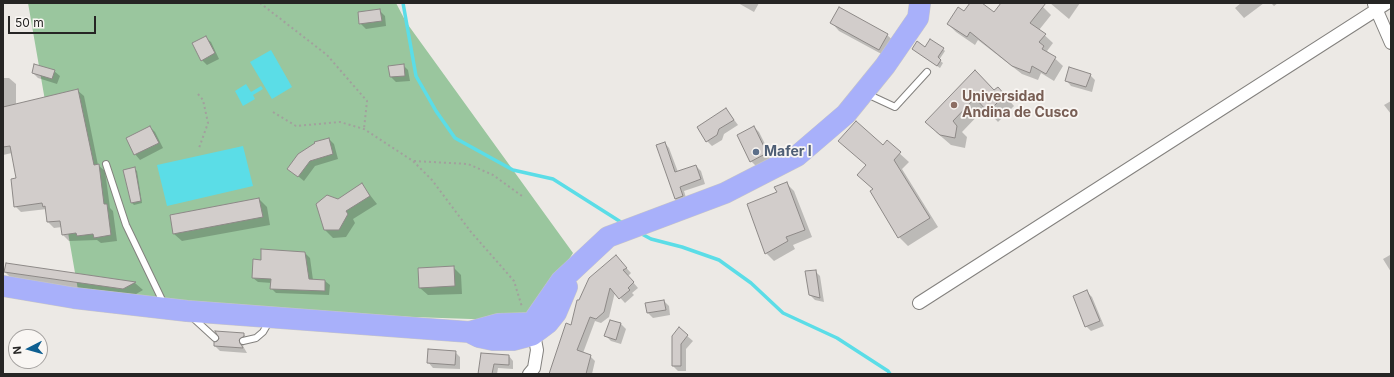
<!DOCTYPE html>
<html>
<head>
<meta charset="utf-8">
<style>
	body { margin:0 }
	#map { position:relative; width:1394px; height:377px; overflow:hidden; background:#ece9e5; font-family:Inter,sans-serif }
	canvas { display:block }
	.frame { position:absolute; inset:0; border:4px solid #262524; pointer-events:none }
	.north { position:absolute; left:8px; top:329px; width:40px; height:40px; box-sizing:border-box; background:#f9f6f3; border:1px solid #a5a2a0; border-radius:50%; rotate:264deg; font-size:11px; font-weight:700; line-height:16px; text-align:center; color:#262524 }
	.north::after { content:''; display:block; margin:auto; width:14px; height:18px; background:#0e5f91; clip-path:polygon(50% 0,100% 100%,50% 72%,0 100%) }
	.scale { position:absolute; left:8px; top:16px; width:88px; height:18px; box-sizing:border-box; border:2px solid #262524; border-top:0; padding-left:5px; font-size:12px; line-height:14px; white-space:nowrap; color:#262524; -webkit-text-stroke:3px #f9f6f3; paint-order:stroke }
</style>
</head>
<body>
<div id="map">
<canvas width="1394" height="377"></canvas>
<div class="frame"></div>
<div class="north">N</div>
<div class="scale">50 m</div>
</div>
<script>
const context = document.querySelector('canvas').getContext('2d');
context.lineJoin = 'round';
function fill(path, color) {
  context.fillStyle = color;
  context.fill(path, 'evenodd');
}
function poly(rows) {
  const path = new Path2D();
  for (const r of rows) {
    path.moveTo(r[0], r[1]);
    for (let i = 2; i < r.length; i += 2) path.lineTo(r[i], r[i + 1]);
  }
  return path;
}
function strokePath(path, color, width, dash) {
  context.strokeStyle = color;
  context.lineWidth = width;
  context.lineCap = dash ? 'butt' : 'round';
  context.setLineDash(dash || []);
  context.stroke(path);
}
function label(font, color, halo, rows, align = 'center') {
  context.font = font + ' Inter,sans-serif';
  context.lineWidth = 3.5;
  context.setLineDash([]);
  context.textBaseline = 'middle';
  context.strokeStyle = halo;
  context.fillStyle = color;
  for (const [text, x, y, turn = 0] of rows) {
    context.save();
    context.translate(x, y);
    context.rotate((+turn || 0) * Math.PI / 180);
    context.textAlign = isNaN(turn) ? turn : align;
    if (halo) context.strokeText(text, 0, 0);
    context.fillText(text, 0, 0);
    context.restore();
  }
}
const green = poly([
	[28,3,396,3,406,22,573,253,529,321,296,313,78,290]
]);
const water = poly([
	[271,50,292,87,272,99,250,62],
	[246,84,251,92,261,86,263,89,253,95,255,99,243,106,235,91],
	[243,146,253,186,167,206,157,165]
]);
const shadow = poly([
	[738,3,759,3,754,12],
	[971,3,980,3,994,13,1002,3,1038,3,1043,7,1051,15,1039,30,1053,43,1047,51,1063,66,1054,81,1041,73,1038,80,1022,74,978,40,975,45,956,32,948,24,964,13],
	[1050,3,1080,3,1069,19],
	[1241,3,1264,3,1244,18,1235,8],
	[1271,3,1278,3,1274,6],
	[379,10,385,16,386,26,366,29,360,23],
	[832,23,887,35,895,42,887,57,839,31],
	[205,37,211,42,219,59,207,65,202,60],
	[925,48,943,49,945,51,939,60,943,63,940,68,915,51],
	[403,65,408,70,410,81,396,82,391,77,389,67],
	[54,71,60,76,57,84,38,78,33,73],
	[975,71,995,91,998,88,1014,106,998,122,985,108,962,132,967,137,965,148,951,145,936,132],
	[1090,75,1095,80,1092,92,1071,86,1066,80],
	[3,78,9,78,16,84,16,105,77,90,84,96,98,165,105,171,110,208,113,211,117,241,101,243,97,240,69,241,63,235,62,227,54,228,48,222,47,209,21,212,15,206,17,179,12,153,3,155],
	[1391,101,1391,114,1384,105],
	[726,109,738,125,724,134,722,140,712,146,707,141],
	[150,127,155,132,163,148,140,160,135,154],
	[754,127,759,132,772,158,756,166,751,161],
	[329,139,334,144,338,159,315,166,304,181,288,168],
	[887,142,909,162,902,169,938,227,908,246,899,237,871,191,874,190,858,175],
	[665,143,669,148,678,172,696,166,701,171,705,184,684,191,687,201,680,203,675,199],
	[134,168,137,171,142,203,134,205,132,203],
	[786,183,794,191,812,237,793,245,795,249,774,261,766,253,778,193],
	[362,185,377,204,353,219,355,223,346,237,333,238,325,230,338,200],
	[259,199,267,207,270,225,182,241,174,234],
	[305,253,310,258,313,280,325,281,330,285,329,295,276,293,271,288,272,283,258,282,253,278,262,261],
	[1390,255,1391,256,1391,272,1383,259],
	[621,262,631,273,628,276,638,288,632,293,634,295,625,303,615,292,609,317,601,323,595,321,583,353,590,356,595,361,592,374,550,374,571,326],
	[6,265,135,283,143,290,131,297,13,280,5,272],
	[453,267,461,275,462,294,428,295,420,288],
	[815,271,820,276,824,302,815,300,810,295],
	[1087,292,1092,297,1104,326,1091,331,1086,326],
	[664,301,669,306,670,315,653,318,648,313],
	[610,321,621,324,626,329,621,344,611,341,606,336],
	[679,329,693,341,686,349,686,371,678,371,673,366],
	[243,334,249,339,248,342,243,346,247,353,220,351,215,346],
	[455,352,460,357,460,369,433,368,428,362],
	[482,354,509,356,513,361,513,369,498,368,497,374,480,374]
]);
const stream = poly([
	[403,3,416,76,436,111,455,138,513,170,553,179,624,224],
	[640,233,651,239,682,247,719,260,751,283,783,313,837,338,888,371,890,374]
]);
const building = poly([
	[970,3,982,3,994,12,1001,3,1046,3,1030,23,1046,34,1039,42,1044,46,1042,49,1056,57,1046,74,1032,66,1030,73,1012,66,970,32,967,37,947,24,958,7,964,11,970,3],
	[839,7,888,34,879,50,830,23,839,7],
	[380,9,382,21,359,24,358,12,380,9],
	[206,36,215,53,201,61,192,43,206,36],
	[930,39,944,48,938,57,941,60,937,66,912,49,917,41,925,47,930,39],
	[34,64,55,70,52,79,32,73,34,64],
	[404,64,405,76,390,77,388,66,404,64],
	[1069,67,1091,74,1086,87,1065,81,1069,67],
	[975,70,994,90,998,87,1005,95,988,112,975,98,953,121,957,126,955,138,940,135,925,122,975,70],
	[78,89,94,165,99,164,104,204,107,204,111,235,94,238,93,234,77,236,76,233,62,235,60,221,47,222,45,206,43,207,42,203,14,207,11,179,16,178,10,146,3,147,3,107,78,89],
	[726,108,734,120,719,129,717,135,706,142,697,127,726,108],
	[856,121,883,145,887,140,901,152,894,160,930,218,898,238,870,191,873,189,857,175,866,165,838,141,856,121],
	[150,126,159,143,134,155,126,138,150,126],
	[754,126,767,153,750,162,737,135,754,126],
	[329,138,333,154,310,161,298,177,287,169,298,154,315,143,314,142,329,138],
	[665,142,675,172,696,165,701,179,680,187,683,196,675,199,656,145,665,142],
	[135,167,141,201,131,203,123,170,135,167],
	[787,182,805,230,786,237,788,241,765,254,747,204,777,192,774,187,787,182],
	[362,183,370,196,346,211,348,214,339,230,324,230,316,204,327,195,338,199,362,183],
	[259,198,263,217,173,234,170,215,259,198],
	[261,249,305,252,309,279,325,280,325,291,270,289,271,279,252,278,253,259,261,260,261,249],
	[616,255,627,268,623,270,634,282,628,288,630,290,619,299,610,288,604,312,596,319,590,317,577,350,591,355,586,374,549,374,566,323,571,325,577,300,579,300,589,278,616,255],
	[6,263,136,282,123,289,4,272,6,263],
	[454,266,455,286,419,288,418,268,454,266],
	[816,270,820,298,809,295,805,271,816,270],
	[1087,290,1100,321,1085,327,1073,296,1087,290],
	[664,300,666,310,647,313,645,303,664,300],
	[610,320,621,323,616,340,604,336,610,320],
	[679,327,688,335,681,344,681,366,672,366,672,336,679,327],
	[215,331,244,333,244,336,239,340,243,348,214,346,214,342,219,339,215,331],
	[428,349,456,351,455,365,427,363,428,349],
	[481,353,509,355,509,365,494,364,492,374,478,374,481,353]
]);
const path = poly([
	[260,3,327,55,367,101,364,129],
	[198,94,203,100,208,123,199,148],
	[273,112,296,126,340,122,364,129,413,161,432,180,471,232,514,281,522,307],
	[414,161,468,164,493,175,522,196]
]);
const lane = poly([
	[867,94,895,107,927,72],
	[106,164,126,225,164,304],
	[191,316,215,338],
	[243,341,256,338,263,332,270,320]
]);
const street = poly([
	[1374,4,1391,43],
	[919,303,1387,3],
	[529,374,534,368,537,350,534,334]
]);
const highway = poly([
	[3,286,74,298,187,311,469,332,498,324,532,323,561,281,608,237,725,193,797,156,846,114,885,66,918,18,920,3],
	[469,332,479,337,493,340,513,340,532,335,548,323,556,313,567,287]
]);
const markers = [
	[954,105,4,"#8d6e63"],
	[756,152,4,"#5c6f8a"]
];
const educationNames = [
	["Universidad",962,97],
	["Andina de Cusco",962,113]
];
const serviceNames = [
	["Mafer I",764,152]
];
fill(green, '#9ac69e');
fill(water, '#5bdde7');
fill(shadow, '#0003');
strokePath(stream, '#5bdde7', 3.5);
fill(building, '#d2cdcb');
strokePath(building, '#8d8987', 1);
strokePath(lane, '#83817e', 8);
strokePath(street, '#83817e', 14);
strokePath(highway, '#c7c6c6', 22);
strokePath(path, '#a2a09d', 2, [2, 3]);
strokePath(lane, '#fff', 6);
strokePath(street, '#fff', 12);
strokePath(highway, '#a8b0fa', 21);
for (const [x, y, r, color] of markers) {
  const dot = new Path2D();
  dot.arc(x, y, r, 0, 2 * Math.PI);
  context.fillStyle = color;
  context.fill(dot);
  strokePath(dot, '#f9f6f3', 1.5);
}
label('bold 14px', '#785e54', '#f9f6f3', educationNames, 'left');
label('bold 14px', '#4e5e75', '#f9f6f3', serviceNames, 'left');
</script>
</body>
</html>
